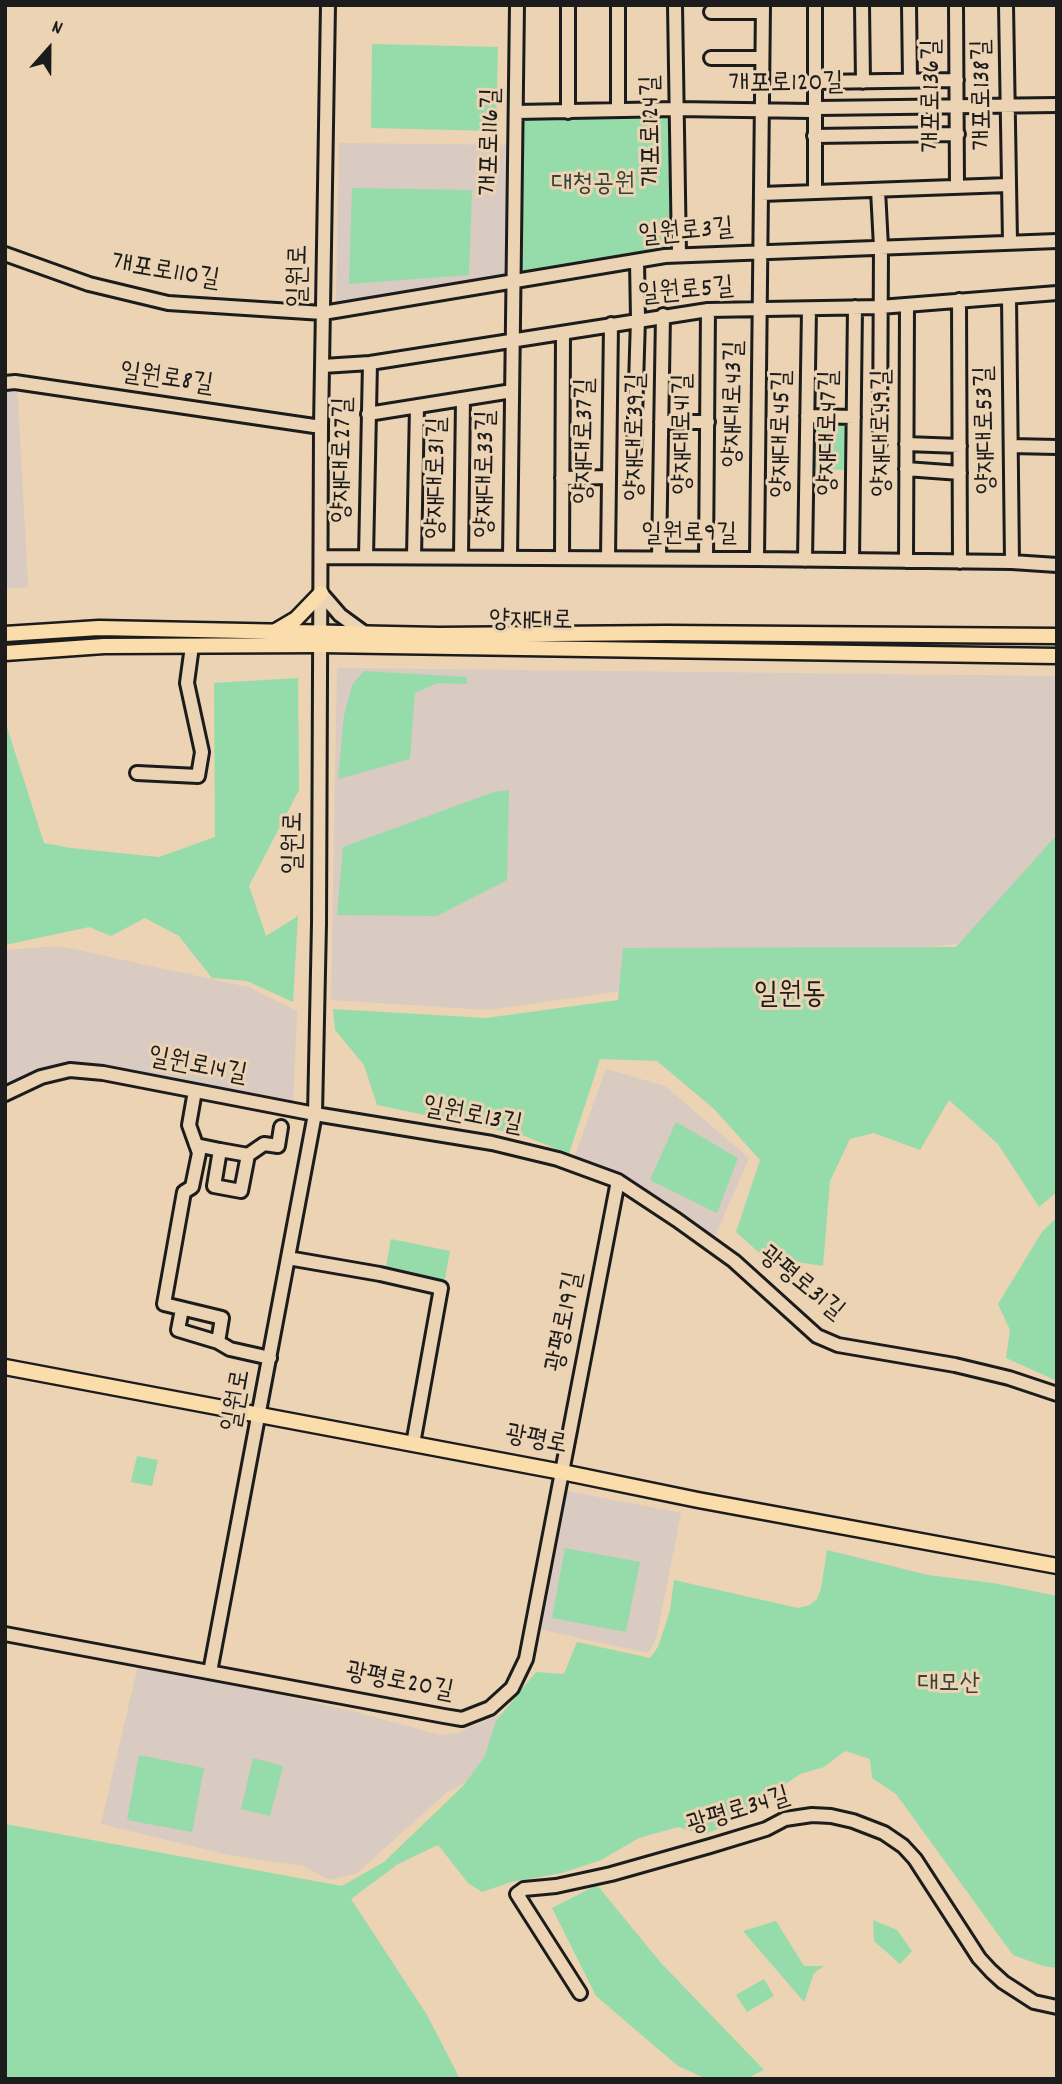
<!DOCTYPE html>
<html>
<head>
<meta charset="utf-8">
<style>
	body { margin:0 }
	#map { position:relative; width:1062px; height:2084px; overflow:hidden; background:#ebd3b3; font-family:Dekko,sans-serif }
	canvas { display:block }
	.frame { position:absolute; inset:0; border:7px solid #1c1c1c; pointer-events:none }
	.north { position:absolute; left:14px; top:14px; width:70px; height:70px; -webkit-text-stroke:5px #ebd3b3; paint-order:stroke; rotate:21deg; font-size:19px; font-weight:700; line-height:28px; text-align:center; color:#1c1c1c }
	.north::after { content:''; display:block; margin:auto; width:24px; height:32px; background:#1c1c1c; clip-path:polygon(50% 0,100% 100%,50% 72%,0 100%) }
</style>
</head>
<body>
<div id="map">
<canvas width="1062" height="2084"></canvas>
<div class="frame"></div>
<div class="north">N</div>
</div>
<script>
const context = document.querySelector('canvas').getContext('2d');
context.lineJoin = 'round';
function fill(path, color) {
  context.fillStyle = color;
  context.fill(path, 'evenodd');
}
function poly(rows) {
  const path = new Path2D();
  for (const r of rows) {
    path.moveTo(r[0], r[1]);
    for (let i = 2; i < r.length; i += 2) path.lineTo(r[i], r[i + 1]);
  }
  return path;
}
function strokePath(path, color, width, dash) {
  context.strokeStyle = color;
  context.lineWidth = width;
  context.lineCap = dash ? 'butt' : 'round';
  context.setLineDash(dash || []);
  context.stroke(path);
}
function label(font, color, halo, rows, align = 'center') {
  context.font = font + ' Dekko,"Poor Story",sans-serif';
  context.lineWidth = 6;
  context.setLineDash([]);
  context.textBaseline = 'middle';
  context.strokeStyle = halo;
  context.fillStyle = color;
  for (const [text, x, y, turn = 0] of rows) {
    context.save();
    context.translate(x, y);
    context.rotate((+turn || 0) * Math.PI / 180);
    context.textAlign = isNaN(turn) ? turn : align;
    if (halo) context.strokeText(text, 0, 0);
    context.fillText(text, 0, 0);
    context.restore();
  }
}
const built = poly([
	[339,143,511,145,508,275,336,303],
	[17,383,28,587,5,589,5,386],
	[337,668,1057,676,1057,934,938,946,488,1010,331,1000],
	[59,946,248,987,297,1011,293,1106,69,1062,5,1091,5,950],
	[606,1069,665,1086,749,1158,713,1241,573,1161],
	[562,1490,681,1513,656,1639,648,1653,539,1629],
	[138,1666,257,1690,356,1712,440,1735,457,1733,501,1714,487,1757,466,1782,446,1793,357,1873,330,1880,303,1866,229,1855,101,1824]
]);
const green = poly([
	[372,44,498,47,496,131,371,128],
	[673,113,673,246,521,272,521,116],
	[352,188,472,190,469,275,349,284],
	[808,418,852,419,851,470,807,469],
	[364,671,467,677,467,684,438,683,415,693,410,759,338,779,344,716,352,685],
	[298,678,299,790,249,886,266,936,298,916,293,1002,247,981,212,978,179,936,145,918,111,936,89,927,5,945,5,721,44,843,71,848,159,857,215,837,214,683],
	[509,790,507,880,437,916,337,915,343,847,494,792],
	[1054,838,1057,838,1057,1192,1039,1207,998,1144,949,1100,920,1150,874,1133,850,1139,830,1181,823,1266,764,1257,736,1232,760,1160,714,1109,657,1061,600,1059,569,1154,522,1135,377,1105,364,1065,335,1030,333,1009,486,1018,618,1000,623,948,956,947],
	[676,1122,738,1158,717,1213,650,1180],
	[1057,1217,1057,1381,1006,1358,1010,1330,998,1304,1042,1232],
	[391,1239,450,1251,444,1284,385,1272],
	[137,1456,158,1460,152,1486,131,1482],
	[565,1548,640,1562,626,1632,552,1618],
	[827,1550,928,1575,993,1583,1057,1596,1057,1968,1043,1966,1013,1955,896,1794,872,1778,870,1759,845,1751,824,1767,800,1774,727,1825,703,1835,678,1827,639,1838,601,1860,562,1873,511,1882,482,1892,468,1883,438,1845,398,1864,351,1899,427,2015,460,2079,5,2079,5,1824,342,1886,384,1862,463,1786,485,1756,496,1721,536,1672,564,1674,577,1642,650,1658,658,1647,670,1611,674,1580,798,1608,810,1605,817,1599,821,1589],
	[139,1755,204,1768,192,1832,127,1820],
	[253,1758,283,1766,270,1816,241,1809],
	[597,1885,661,1963,764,2070,746,2079,707,2079,678,2066,596,1996,552,1908],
	[873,1920,897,1930,912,1951,900,1964,874,1941],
	[776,1921,804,1966,824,1966,814,1973,804,2002,743,1931],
	[764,1979,774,1996,747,2012,736,1995]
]);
const minor = poly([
	[618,5,618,110],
	[675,5,679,255],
	[862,5,863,82],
	[909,5,910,80],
	[956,5,957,186],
	[1006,5,1010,242],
	[711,12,763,12],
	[711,58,762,58],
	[815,82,957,80],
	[516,112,676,109,810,111,818,108,1057,105],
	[568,112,568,5],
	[814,136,958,134],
	[878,190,881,247,880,443],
	[815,191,815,5],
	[761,194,1008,185],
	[5,254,89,284,168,303,323,313,665,256,1057,241],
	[1009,297,1012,562],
	[959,300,960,562],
	[323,366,370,363,708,310,880,307,1057,293],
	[5,383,15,382,321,427],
	[368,414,512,391],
	[807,416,854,417],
	[661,422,708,422],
	[906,444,960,446],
	[1011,446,1057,447],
	[634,450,638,319,637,261],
	[906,469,960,473],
	[562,478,609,477],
	[321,557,757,559,1012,562,1057,565],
	[366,557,370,363],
	[414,557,417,406],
	[461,557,463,399],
	[510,558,517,5],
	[562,558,563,333],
	[608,558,611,324],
	[659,558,663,315],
	[706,559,708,310],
	[757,559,763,5],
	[805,560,809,309],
	[852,560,855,307],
	[906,561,907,305],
	[321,593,340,615,366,634],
	[137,773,198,776,202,752,187,683,192,646],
	[195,1091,189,1125,199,1153,192,1187,184,1192,164,1304,222,1318,218,1342,230,1349,270,1358],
	[5,1094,41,1077,70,1070,103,1073,315,1114,492,1143,558,1159,618,1181,677,1220,734,1261,817,1336,838,1345,955,1365,1009,1378,1057,1394],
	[196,1145,220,1150,248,1155,241,1191,214,1186,220,1150],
	[248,1155,264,1144,278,1146,281,1127],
	[288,1258,380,1274,441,1288,413,1444],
	[182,1309,178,1330,218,1342],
	[5,1634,444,1716,462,1719,490,1708,512,1688,526,1659,618,1181],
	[210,1672,315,1114,319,924,321,427,328,5],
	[580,1993,517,1894,524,1889,556,1886,611,1874,710,1846,766,1829,785,1819,812,1815,831,1816,853,1821,884,1833,903,1846,915,1859,979,1958,991,1971,1003,1982,1034,2002,1057,2007]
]);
const major = poly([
	[274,632,296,619,321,593],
	[5,634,99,628,439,635,666,633,1057,636],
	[5,653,104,646,321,645,1057,656],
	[5,1367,562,1472,698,1500,1057,1566]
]);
const streetNames = [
	["개포로120길",786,86,-1],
	["개포로138길",985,95,-91],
	["개포로136길",934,96,-90],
	["개포로124길",654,131,-91],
	["개포로116길",493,142,-89],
	["일원로3길",686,234,-5],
	["개포로110길",165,274,9],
	["일원로",301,276,-89],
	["일원로5길",686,293,-5],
	["일원로8길",166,381,8],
	["양재대로43길",736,404,-89],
	["양재대로53길",988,430,-91],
	["양재대로47길",831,433,-89],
	["양재대로49길",884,433,-90],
	["양재대로41길",685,434,-90],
	["양재대로45길",784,434,-89],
	["양재대로39길",638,437,-89],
	["양재대로37길",587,441,-89],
	["양재대로27길",345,460,-89],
	["양재대로33길",488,474,-89],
	["양재대로31길",439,478,-89],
	["일원로9길",689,536],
	["양재대로",531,623,1],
	["일원로",296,843,-89],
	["일원로14길",197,1068,11],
	["일원로13길",472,1118,11],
	["광평로31길",800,1285,39],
	["광평로19길",567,1322,-79],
	["일원로",239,1401,-80],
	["광평로",536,1442,11],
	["광평로20길",399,1684,11],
	["광평로34길",739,1813,-17]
];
const parkNames = [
	["대청공원",593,186],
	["대모산",949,1686]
];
const quarterNames = [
	["일원동",790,998]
];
fill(built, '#d9cac2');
fill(green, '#95dcaa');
strokePath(minor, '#1c1c1c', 18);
strokePath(major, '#1c1c1c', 19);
strokePath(minor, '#ebd3b3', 12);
strokePath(major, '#fbddab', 14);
label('26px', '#1c1c1c', '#ebd3b3', streetNames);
label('26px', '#344238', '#ebd3b3', parkNames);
label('30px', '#1c1c1c', '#ebd3b3', quarterNames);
</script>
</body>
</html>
